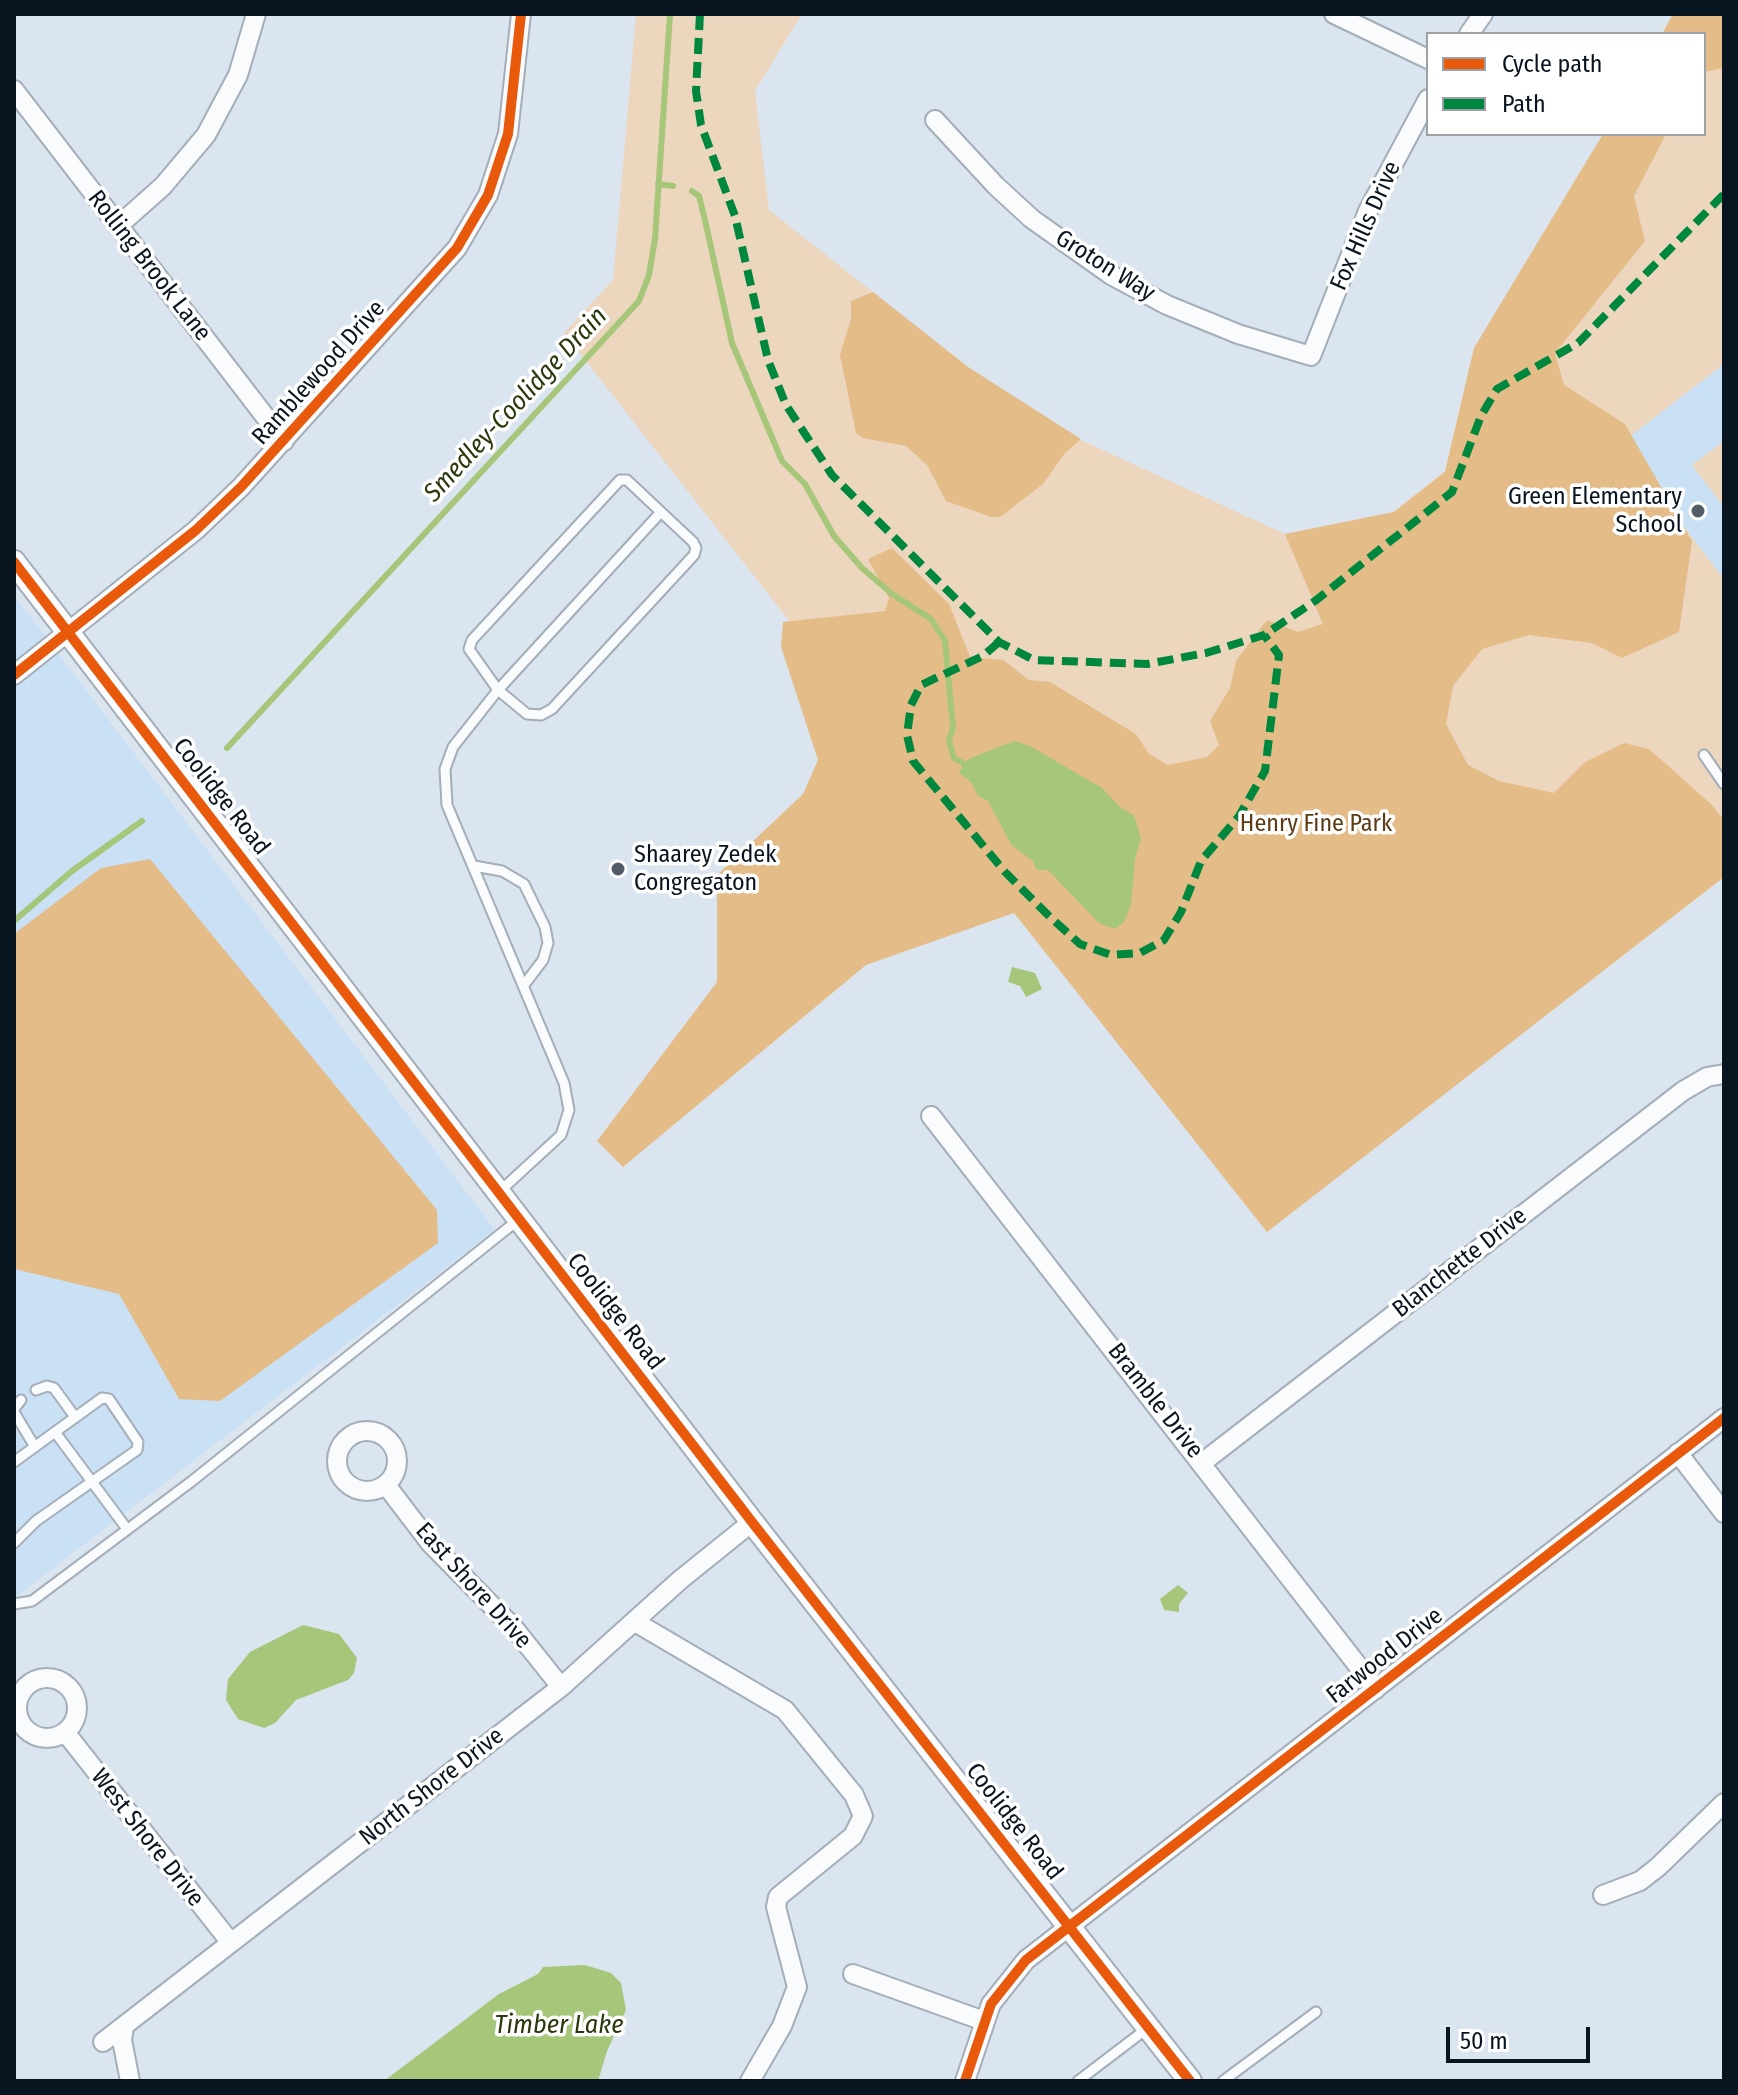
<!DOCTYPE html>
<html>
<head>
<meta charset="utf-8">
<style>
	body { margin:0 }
	#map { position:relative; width:1738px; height:2095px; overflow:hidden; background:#dae5ef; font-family:"Fira Sans Condensed",sans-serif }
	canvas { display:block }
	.frame { position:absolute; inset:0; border:16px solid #08141f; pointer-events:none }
	.legend { position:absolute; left:1426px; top:32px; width:280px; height:104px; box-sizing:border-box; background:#fff; border:2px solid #9ca1a5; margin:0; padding:10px 14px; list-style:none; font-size:24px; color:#08141f }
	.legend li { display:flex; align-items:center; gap:16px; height:40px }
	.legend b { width:40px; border:2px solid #9ca1a5 }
	.scale { position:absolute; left:1446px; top:2027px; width:144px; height:36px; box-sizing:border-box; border:4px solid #08141f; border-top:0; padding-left:10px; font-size:24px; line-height:28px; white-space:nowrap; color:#08141f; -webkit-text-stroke:6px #fff; paint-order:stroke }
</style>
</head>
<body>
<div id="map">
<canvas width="1738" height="2095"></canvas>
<div class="frame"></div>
<ul class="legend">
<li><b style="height:10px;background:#e8590c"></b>Cycle path</li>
<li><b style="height:10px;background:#00873e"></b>Path</li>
</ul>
<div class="scale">50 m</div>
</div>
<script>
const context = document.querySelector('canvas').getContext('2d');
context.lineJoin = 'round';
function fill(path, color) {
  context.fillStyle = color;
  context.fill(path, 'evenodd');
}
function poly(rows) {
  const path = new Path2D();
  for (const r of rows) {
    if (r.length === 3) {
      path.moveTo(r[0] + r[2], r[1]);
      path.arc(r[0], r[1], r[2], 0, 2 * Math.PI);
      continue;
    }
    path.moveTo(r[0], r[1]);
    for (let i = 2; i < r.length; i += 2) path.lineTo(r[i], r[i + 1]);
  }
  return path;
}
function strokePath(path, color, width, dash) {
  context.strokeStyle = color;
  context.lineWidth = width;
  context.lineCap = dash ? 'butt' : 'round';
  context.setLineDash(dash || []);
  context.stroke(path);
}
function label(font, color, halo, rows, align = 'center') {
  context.font = font + ' "Fira Sans Condensed",sans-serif';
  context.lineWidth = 7;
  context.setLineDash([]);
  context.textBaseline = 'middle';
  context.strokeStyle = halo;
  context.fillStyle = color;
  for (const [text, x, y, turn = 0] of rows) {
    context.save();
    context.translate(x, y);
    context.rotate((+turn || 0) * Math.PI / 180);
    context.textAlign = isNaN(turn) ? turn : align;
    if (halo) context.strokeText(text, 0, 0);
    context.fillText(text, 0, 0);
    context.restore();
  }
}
const built = poly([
	[1724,364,1724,579,1620,444],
	[14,595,495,1230,14,1598]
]);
const green = poly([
	[636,14,802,14,755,91,769,210,968,367,1081,440,1285,534,1393,512,1445,471,1474,348,1603,134,1704,134,1704,34,1662,34,1673,14,1724,14,1724,364,1620,444,1724,579,1724,877,1267,1232,564,333,613,280],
	[1724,441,1724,507,1692,465]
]);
const forest = poly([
	[1673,14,1724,14,1724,68,1704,72,1704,34,1662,34],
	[1603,134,1666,134,1634,196,1645,241,1555,353,1564,385,1625,424,1692,541,1679,632,1622,658,1592,643,1529,635,1482,649,1453,686,1446,724,1468,765,1499,781,1554,793,1585,762,1624,743,1649,749,1711,804,1724,820,1724,877,1267,1232,1014,913,866,965,623,1167,597,1141,717,982,717,875,803,794,818,760,781,647,783,622,885,611,889,598,868,559,892,548,949,604,970,657,1003,660,1029,680,1050,682,1136,734,1149,754,1168,765,1207,757,1219,745,1210,721,1230,688,1236,661,1267,620,1298,632,1323,624,1285,534,1394,512,1445,472,1474,348],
	[873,292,968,367,1081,439,1065,453,1043,484,1000,517,991,517,946,501,927,465,906,446,863,438,856,433,840,355,851,319,851,301],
	[150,859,437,1210,438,1243,220,1401,179,1399,119,1294,14,1269,14,934,101,868]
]);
const water = poly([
	[1014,741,1030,746,1102,788,1121,808,1134,815,1141,838,1135,859,1131,905,1124,922,1115,929,1099,923,1048,870,1037,870,1032,860,1012,846,988,801,978,796,971,782,959,773,963,763,971,758],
	[1012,967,1035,973,1042,989,1026,997,1020,986,1008,982],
	[1178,1585,1188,1593,1179,1604,1179,1612,1164,1610,1160,1599],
	[303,1625,339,1634,357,1658,354,1673,348,1680,296,1700,275,1723,264,1728,238,1719,226,1700,228,1679,250,1652],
	[585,1965,611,1973,621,1983,626,2010,607,2051,598,2081,384,2081,499,1994,538,1974,543,1967]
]);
const stream = poly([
	[658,184,673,186],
	[692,191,699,196,705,220,732,343,782,461,805,484,834,536,862,568,892,594,931,619,945,641,953,727,949,741,954,758,963,763],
	[227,748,639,301,649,275,655,239,670,14],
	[14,921,72,871,142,821]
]);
const service = poly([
	[1704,755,1724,784],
	[474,866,502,871,524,884,545,927,548,943,543,960,524,985],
	[499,1192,561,1135,569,1110,564,1083,447,805,445,769,453,747,498,690,527,714,541,715,552,709,694,555,696,548,693,542,661,512,627,480,620,480,472,640,469,649,498,690,661,512],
	[36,1390,47,1386,54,1388,75,1417],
	[14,1409,21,1400],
	[14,1412,35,1447],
	[14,1462,55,1432,127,1529],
	[14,1543,36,1521,137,1450,138,1442,109,1399,102,1398,55,1432],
	[14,1604,32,1601,192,1481,518,1220],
	[1078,2081,1149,2027],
	[1223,2081,1316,2012]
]);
const minor = poly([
	[1334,14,1428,59],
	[1469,34,1483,14],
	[14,90,284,441],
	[935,120,996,186,1032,219,1111,275,1167,305,1238,334,1311,356,1368,211,1428,99],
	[118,226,163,186,206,135,238,75,256,14],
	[14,675,196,530,241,487,457,248,488,195,508,134,521,14],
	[931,1116,1376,1689],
	[367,1461,30],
	[1678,1453,1724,1513],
	[1203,1462,1683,1091,1707,1077,1724,1074],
	[386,1485,431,1544,514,1628,561,1687],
	[635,1622,785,1710,854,1795,863,1816,853,1836,778,1897,776,1907,797,1987,782,2026,750,2081],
	[47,1708,30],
	[65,1732,231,1943],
	[1603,1895,1640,1881,1658,1867,1724,1803],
	[853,1974,984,2021],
	[124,2027,122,2040,130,2081],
	[103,2042,561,1687,680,1580,752,1522],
	[965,2081,991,2004,1026,1960,1724,1418]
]);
const tertiary = poly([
	[14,562,752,1522,1190,2081]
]);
const quiet = poly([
	[700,14,696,91,701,125,735,216,768,360,786,405,832,475,999,642,1034,660,1147,664,1206,653,1264,635,1315,601,1452,492,1481,416,1497,389,1578,343,1724,194],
	[999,642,983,656,921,685,911,705,907,735,913,761,1005,872,1050,917,1080,944,1111,955,1140,953,1164,940,1181,912,1201,861,1239,816,1265,771,1279,655,1264,635]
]);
const cycleway = poly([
	[14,562,752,1522,1190,2081],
	[14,675,196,530,241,487,457,248,488,195,508,134,521,14],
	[965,2081,991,2004,1026,1960,1724,1418]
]);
const markers = [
	[1698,511,8,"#525d68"],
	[618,869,8,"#525d68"]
];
const streetNames = [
	["Fox Hills Drive",1366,226,-66],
	["Rolling Brook Lane",149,266,52],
	["Groton Way",1105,266,32],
	["Ramblewood Drive",319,373,-48],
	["Coolidge Road",221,797,52],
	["Blanchette Drive",1460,1263,-38],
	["Coolidge Road",615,1312,52],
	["Bramble Drive",1155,1401,52],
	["East Shore Drive",473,1586,48],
	["Farwood Drive",1385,1656,-38],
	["North Shore Drive",432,1787,-38],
	["Coolidge Road",1014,1822,52],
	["West Shore Drive",147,1838,52]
];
const poiNames = [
	["Green Elementary",1682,497],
	["School",1682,525],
	["Shaarey Zedek",634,855,"left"],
	["Congregaton",634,883,"left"]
];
const parkNames = [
	["Henry Fine Park",1316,824]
];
const waterNames = [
	["Smedley-Coolidge Drain",516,405,-47],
	["Timber Lake",559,2026]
];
fill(built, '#cae0f5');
fill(green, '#edd6be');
fill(forest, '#e4bc88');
fill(water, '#a6c67a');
strokePath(stream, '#a6c67a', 6);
strokePath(service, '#a3aeb8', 13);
strokePath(minor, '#a3aeb8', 22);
strokePath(tertiary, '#a3aeb8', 26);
strokePath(service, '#f9fbfd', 9);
strokePath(minor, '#f9fbfd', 18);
strokePath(tertiary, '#f9fbfd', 22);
strokePath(quiet, '#00873e', 8, [16, 8]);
strokePath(cycleway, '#e8590c', 10);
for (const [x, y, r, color] of markers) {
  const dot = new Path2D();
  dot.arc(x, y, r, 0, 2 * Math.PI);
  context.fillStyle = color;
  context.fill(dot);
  strokePath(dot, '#fff', 3);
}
label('24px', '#08141f', '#fff', streetNames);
label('24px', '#08141f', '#fff', poiNames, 'right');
label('24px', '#5d3b14', '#fff', parkNames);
label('italic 26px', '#29390b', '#fff', waterNames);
</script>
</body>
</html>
